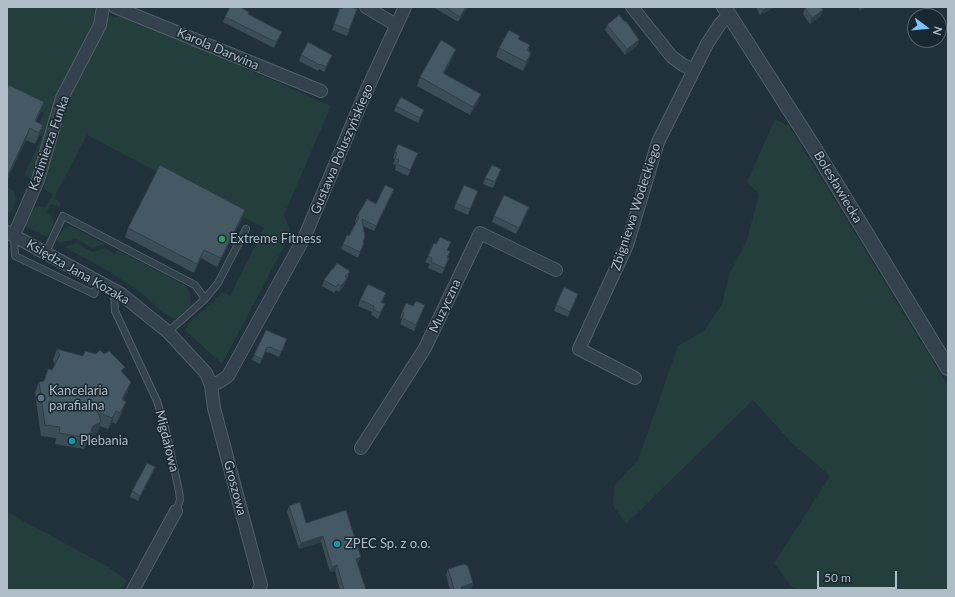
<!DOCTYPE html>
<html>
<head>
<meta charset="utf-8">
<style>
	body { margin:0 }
	#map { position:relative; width:955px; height:597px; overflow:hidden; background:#20313b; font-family:Lato,sans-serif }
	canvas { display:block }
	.frame { position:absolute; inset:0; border:8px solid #aebdc8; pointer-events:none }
	.north { position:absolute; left:907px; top:8px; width:40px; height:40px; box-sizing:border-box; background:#192730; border:1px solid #55636d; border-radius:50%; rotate:106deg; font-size:11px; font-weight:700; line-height:16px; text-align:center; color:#aebdc8 }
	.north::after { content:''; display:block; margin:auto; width:14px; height:18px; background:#7cc6ff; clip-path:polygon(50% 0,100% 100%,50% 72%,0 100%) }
	.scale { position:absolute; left:817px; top:571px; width:80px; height:18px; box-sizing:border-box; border:2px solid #aebdc8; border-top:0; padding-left:5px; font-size:12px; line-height:14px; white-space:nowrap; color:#aebdc8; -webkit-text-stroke:3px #192730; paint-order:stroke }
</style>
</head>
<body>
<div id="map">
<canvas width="955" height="597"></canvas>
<div class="frame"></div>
<div class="north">N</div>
<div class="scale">50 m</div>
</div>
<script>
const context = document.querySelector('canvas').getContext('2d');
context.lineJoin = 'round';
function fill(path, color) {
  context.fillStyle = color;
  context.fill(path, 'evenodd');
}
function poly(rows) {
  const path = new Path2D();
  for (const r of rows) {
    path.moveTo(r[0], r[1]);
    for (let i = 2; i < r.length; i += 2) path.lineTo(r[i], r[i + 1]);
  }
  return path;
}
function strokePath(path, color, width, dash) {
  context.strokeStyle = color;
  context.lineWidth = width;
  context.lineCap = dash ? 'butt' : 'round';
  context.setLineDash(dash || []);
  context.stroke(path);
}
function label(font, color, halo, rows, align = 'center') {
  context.font = font + ' Lato,sans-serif';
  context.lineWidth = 3;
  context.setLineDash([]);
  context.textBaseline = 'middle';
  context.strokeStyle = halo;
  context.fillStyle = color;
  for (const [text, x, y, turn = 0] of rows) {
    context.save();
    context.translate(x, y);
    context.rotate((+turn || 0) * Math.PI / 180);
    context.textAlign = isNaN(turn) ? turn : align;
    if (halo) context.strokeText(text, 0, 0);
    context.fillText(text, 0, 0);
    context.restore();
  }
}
const green = poly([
	[7,7,93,7,95,15,93,25,65,80,44,149,30,179,24,175,42,137,35,133,44,113,7,97],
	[110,16,132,18,331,106,284,215,291,233,222,364,185,330,189,323,223,292,230,296,264,228,87,135,55,196,54,199,61,203,59,207,51,204,47,213,52,217,54,223,47,237,25,226,25,221,30,211,38,206,46,207,53,194,44,189,63,107],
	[775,119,789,126,948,386,948,590,801,590,791,586,774,563,830,476,792,443,753,400,626,524,613,506,614,486,638,460,678,346,704,331,722,304,729,275,747,240,759,194,747,182],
	[8,187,15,192,16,201,13,209,7,214,7,190],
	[70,226,105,244,92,248,76,239,60,243,56,241,64,228],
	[77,243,92,252,105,248,115,254,118,250,182,284,186,286,190,294,191,305,177,318,173,318,162,312,139,291,103,268,65,247],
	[7,512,107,566,127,580,121,590,7,590]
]);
const service = poly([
	[14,235,15,256,94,294,99,281],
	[46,252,63,216,195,285,205,299],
	[114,290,115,311,157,401,166,431,179,491,180,500,176,511],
	[168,332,205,299,218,283,246,229]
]);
const minor = poly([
	[115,7,321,91],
	[366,7,396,25],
	[632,7,672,57,683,65,694,70],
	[7,232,121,294,168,332,206,373,211,385,214,408,261,585,259,590],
	[14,235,38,180,62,98,100,25,103,7],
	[635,378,579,349,627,245,658,142,707,44,720,24,729,15],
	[211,385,219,382,228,376,305,236,364,96,405,7],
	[361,448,425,348,480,233,556,270],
	[133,590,176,511]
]);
const tertiary = poly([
	[724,7,816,151,948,368]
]);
const wall = poly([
	[433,7,468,7,458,22],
	[756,7,775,7,760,15],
	[858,7,866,7,860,11],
	[340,8,342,9,357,9,347,36,332,30],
	[805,8,821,16,810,24,803,14],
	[248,14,280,37,274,48,223,22,225,17],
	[625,22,637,46,625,55,605,30,607,25],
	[520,36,518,39,530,45,528,51,531,53,528,62,523,71,496,57,499,48],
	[301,55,332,55,324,72,319,69,318,71,299,61],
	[453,57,444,73,478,102,470,115,417,86,420,77],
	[7,88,44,102,40,113,36,122,43,125,39,136,35,144,26,140,7,180],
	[396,106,424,110,418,123,394,111],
	[395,152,418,153,408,176,395,170,396,165,393,164,395,159,393,158],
	[499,175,493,188,483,184,485,178],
	[394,189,392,194,374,231,363,226,365,237,363,242,362,248,358,258,341,249,343,244,349,236,356,223,355,222,357,216,376,204],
	[478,191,468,215,454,209,456,203],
	[527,213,516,234,492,222,494,216],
	[242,219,217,267,201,258,194,273,125,237,128,228],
	[448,250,447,264,442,274,428,268,430,264,425,262,428,256],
	[333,269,350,271,345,284,339,292,336,290,334,293,322,286,324,280],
	[384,298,382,303,385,304,378,319,371,315,372,312,358,306,360,300],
	[576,300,568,317,554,311,556,305],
	[425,305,414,331,400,324,402,319,400,318,402,312,413,306],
	[266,330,285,345,279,357,268,352,268,353,265,352,260,364,252,360],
	[57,349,123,373,131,382,127,393,123,400,122,413,116,424,112,422,108,429,100,426,97,433,89,437,84,449,55,444,56,438,41,436,35,393,39,382,44,381,52,370,55,365,53,360],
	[155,467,153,472,138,501,130,497,132,491],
	[289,506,306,523,361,557,358,563,357,563,366,590,340,590,335,571,330,572,321,542,299,549,287,512],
	[448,569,473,583,471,589,469,590,450,590,446,575]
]);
const shadedWall = poly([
	[466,7,468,7,458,22,460,17],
	[767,7,775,7,760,15,763,10],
	[861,7,866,7,860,11],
	[823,10,821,16,810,24,812,18],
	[282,32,280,37,274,48,276,42],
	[639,40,637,46,625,55,627,49],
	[456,49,453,57,440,81,443,73],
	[531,53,528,62,523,71,526,62],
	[481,94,478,102,470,115,473,107],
	[44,102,40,113,32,129,35,121],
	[43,125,39,136,35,144,39,133],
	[30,128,26,140,7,180,7,177],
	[394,189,392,194,374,231,376,226],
	[478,191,476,197,468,215,470,209],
	[529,207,527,213,516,234,519,228],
	[245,210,242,219,217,267,221,258],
	[204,250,201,258,194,273,197,264],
	[449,258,447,264,442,274,444,268],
	[347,278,345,284,339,292,341,286],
	[578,294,576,300,568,317,570,312],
	[131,382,127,393,118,410,122,399],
	[126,402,122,413,116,424,120,413],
	[116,411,112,422,108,429,112,418],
	[101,422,97,433,89,437,84,449,93,426],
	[155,467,153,472,138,501,140,496],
	[323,536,321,542,299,549,301,543],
	[361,557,358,563,354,564,356,559],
	[337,565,335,571,330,572,332,567],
	[473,583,471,589,469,590,460,590,461,587]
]);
const building = poly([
	[230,7,240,7,249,12,248,14,282,32,276,42,225,17,230,7],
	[343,7,352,7,357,9,349,30,334,24,340,8,342,9,343,7],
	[445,7,466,7,460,17,445,7],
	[761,7,767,7,763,10,761,7],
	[807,7,821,7,823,10,812,18,805,8,807,7],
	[619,15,625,22,626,21,639,40,627,49,607,25,619,15],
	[509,30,520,36,518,39,530,45,527,50,531,53,526,62,499,48,509,30],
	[441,40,456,49,443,73,481,94,473,107,420,77,441,40],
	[308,42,332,55,326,67,321,64,320,65,301,55,308,42],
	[9,85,44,102,35,121,43,125,39,133,30,128,7,177,7,88,9,85],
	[401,97,424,110,420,118,396,106,401,97],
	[398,144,418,153,410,170,397,164,399,160,395,158,397,153,395,152,398,144],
	[160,165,245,210,221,258,204,250,197,264,128,228,160,165],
	[492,165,501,169,495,182,485,178,492,165],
	[385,185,394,189,376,226,362,219,365,237,363,242,364,243,360,252,343,244,347,235,349,236,359,217,357,216,367,199,376,204,385,185],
	[464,185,478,191,470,209,456,203,464,185],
	[504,195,529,207,519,228,494,216,504,195],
	[440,237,451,242,447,250,450,251,447,258,449,258,444,268,431,262,432,258,428,256,434,243,436,244,440,237],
	[337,263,350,271,345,277,347,278,341,286,338,284,336,287,324,280,332,269,333,269,337,263],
	[368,284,386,293,381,302,385,304,380,313,373,309,374,306,360,300,368,284],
	[564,287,578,294,570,312,556,305,564,287],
	[416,301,425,305,416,325,402,318,404,313,402,312,406,303,413,306,416,301],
	[266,330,287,339,281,352,270,347,269,348,267,347,262,359,254,355,266,330],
	[57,349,83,356,85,351,96,354,100,350,104,354,109,351,125,367,121,371,131,382,122,399,126,402,120,413,116,411,112,418,98,412,101,422,93,426,88,438,59,433,60,427,45,425,39,382,44,381,48,369,52,370,60,355,57,349],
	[147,463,155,467,140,496,132,491,147,463],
	[300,502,306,523,346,510,361,557,356,559,366,590,344,590,337,565,332,567,323,536,301,543,289,506,300,502],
	[464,564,468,566,473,583,461,587,462,590,453,590,454,589,448,569,464,564]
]);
const markers = [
	[222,239,4,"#2e9e5b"],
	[41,398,4,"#5c6f8a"],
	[72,441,4,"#0f9aa8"],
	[337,544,4,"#0f9aa8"]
];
const streetNames = [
	["Karola Darwina",218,49,23],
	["Kazimierza Funka",49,143,-71],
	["Gustawa Poluszyńskiego",342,149,-67],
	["Bolesławiecka",838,187,59],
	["Zbigniewa Wodeckiego",636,207,-72],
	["Księdza Jana Kozaka",78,272,30],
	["Muzyczna",445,306,-65],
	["Migdałowa",167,441,76],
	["Groszowa",235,488,75]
];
const poiNames = [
	["Extreme Fitness",230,239],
	["Kancelaria",49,391],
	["parafialna",49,406],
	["Plebania",80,441],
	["ZPEC Sp. z o.o.",345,544]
];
fill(green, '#233e3c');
strokePath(service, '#516069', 8);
strokePath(minor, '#516069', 14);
strokePath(tertiary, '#516069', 16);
strokePath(service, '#33424c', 6);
strokePath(minor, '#33424c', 12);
strokePath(tertiary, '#33424c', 14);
fill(wall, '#3b4d57');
fill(shadedWall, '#303e47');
fill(building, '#455965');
strokePath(building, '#303e47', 1);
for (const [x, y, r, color] of markers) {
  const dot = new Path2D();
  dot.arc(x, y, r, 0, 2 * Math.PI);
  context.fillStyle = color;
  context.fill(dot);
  strokePath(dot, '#192730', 1.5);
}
label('13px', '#aebdc8', '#192730', streetNames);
label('13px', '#aebdc8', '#192730', poiNames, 'left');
</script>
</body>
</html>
